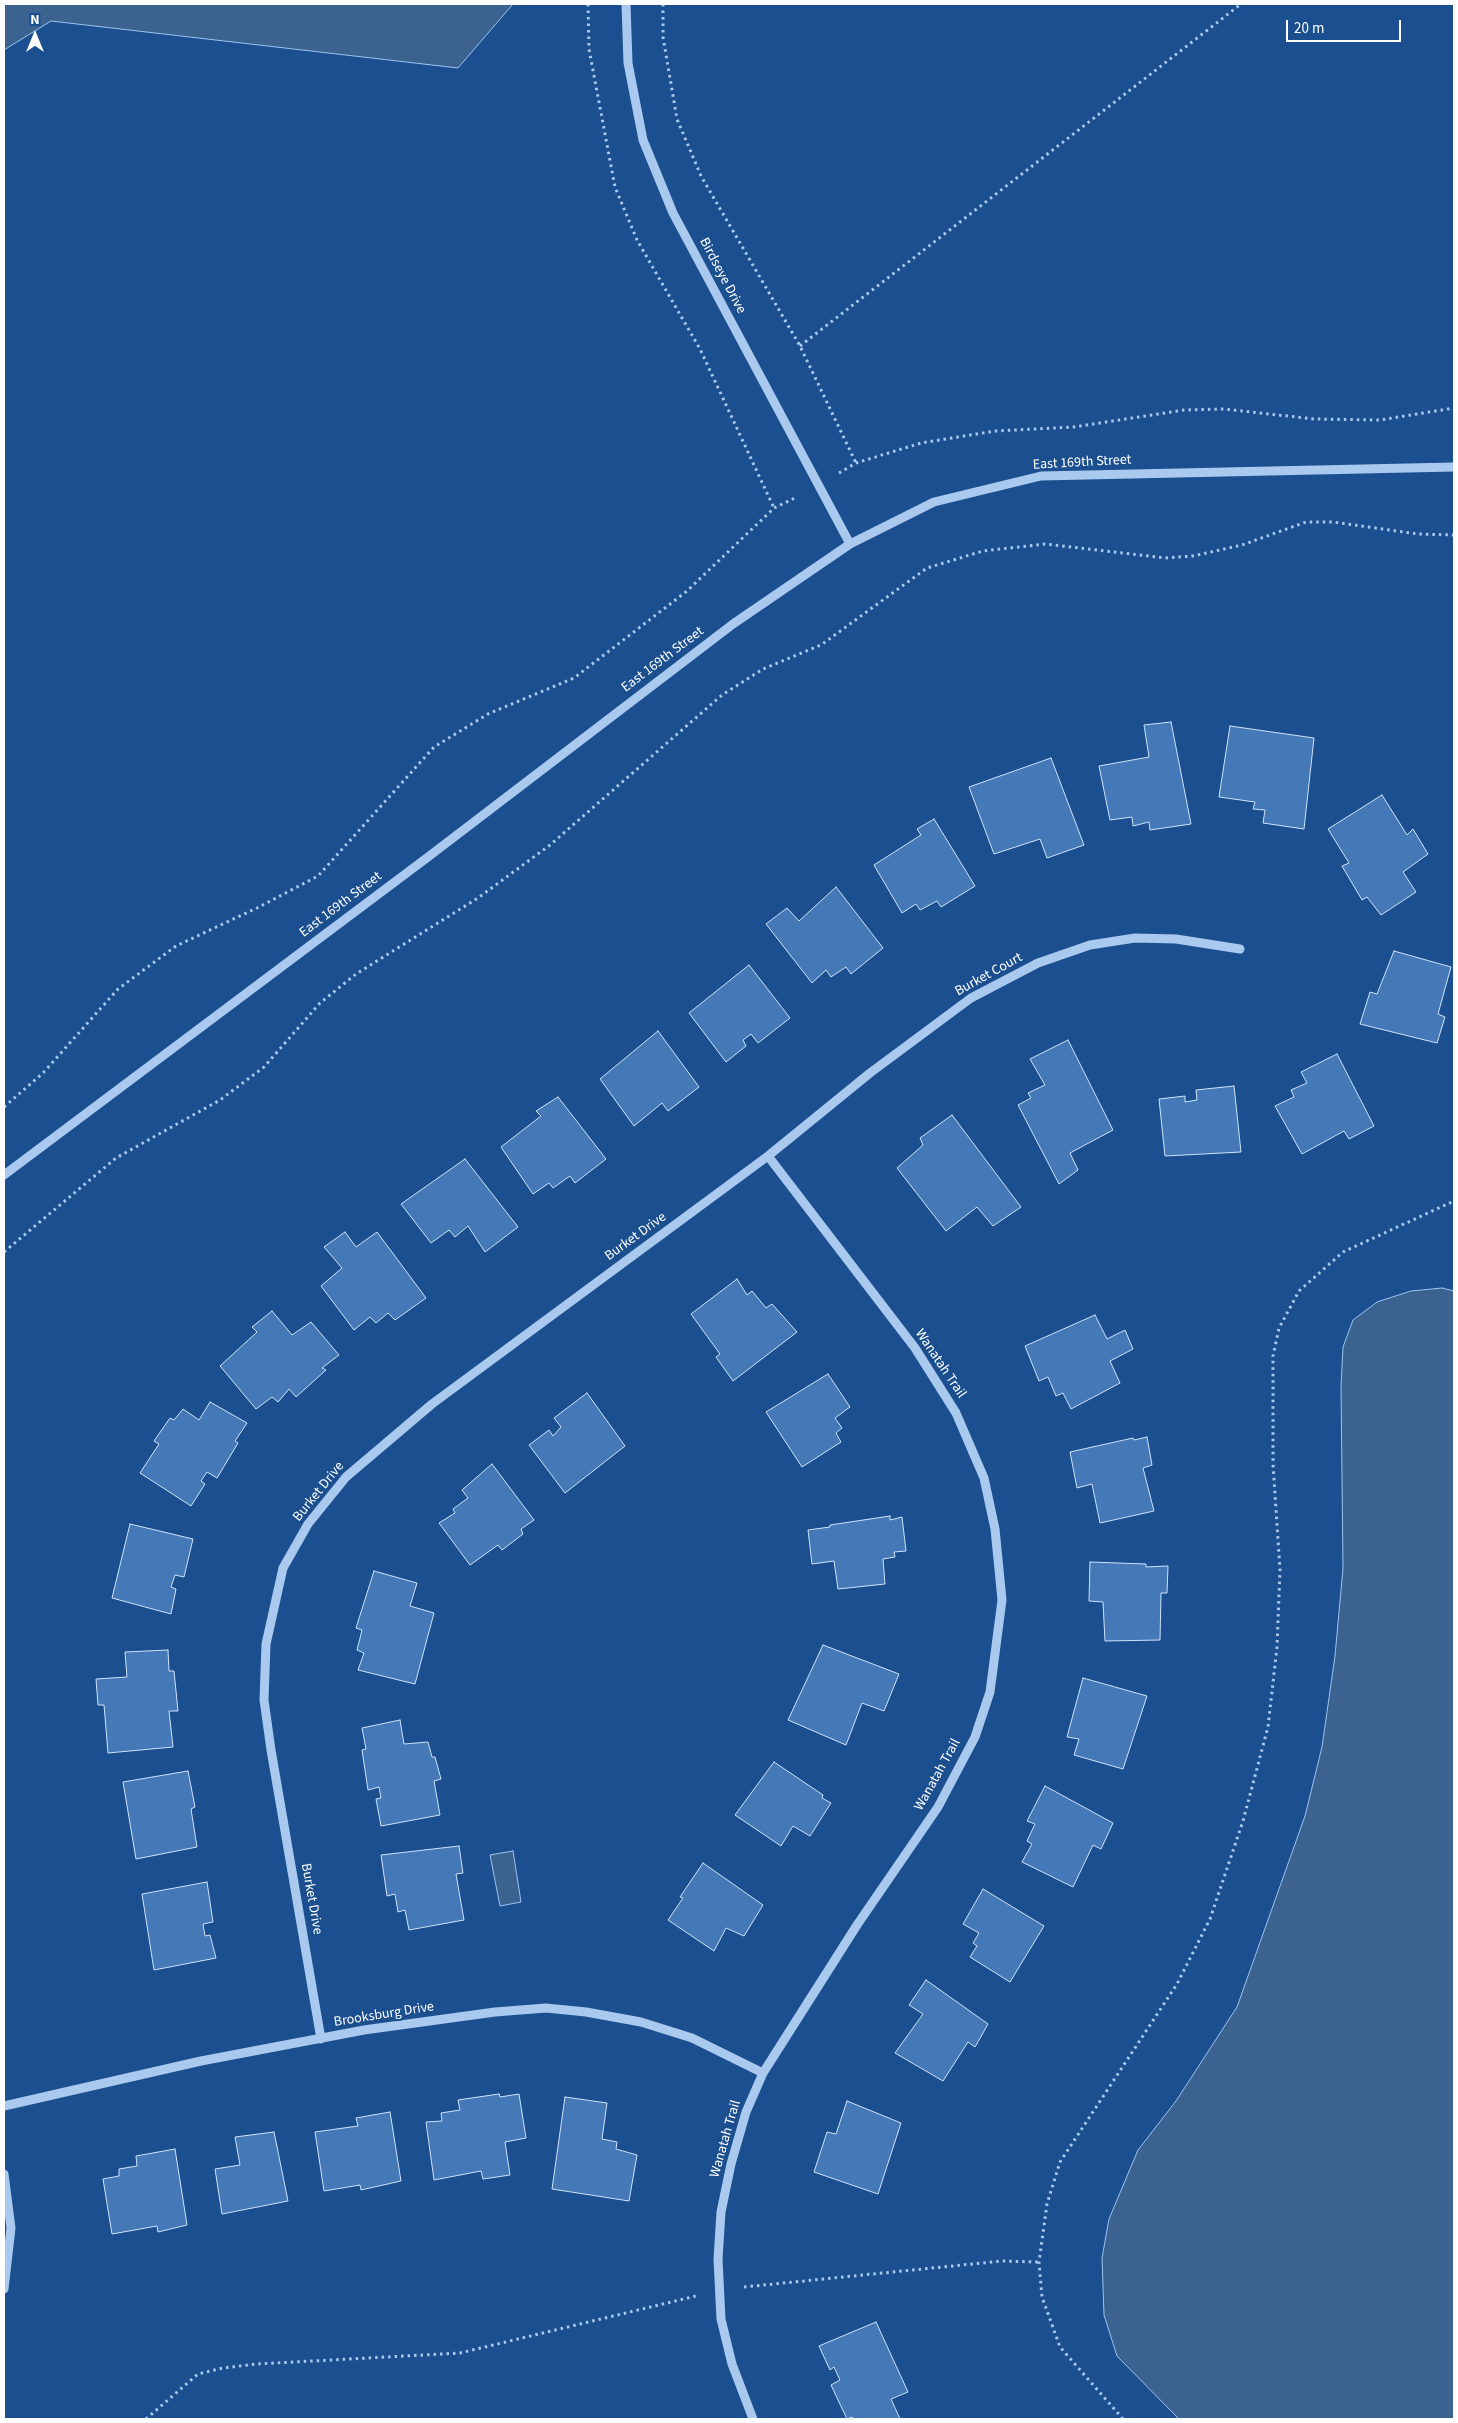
<!DOCTYPE html>
<html>
<head>
<meta charset="utf-8">
<style>
	body { margin:0 }
	#map { position:relative; width:1458px; height:2423px; overflow:hidden; background:#1b4f8f; font-family:"Source Sans 3",sans-serif }
	canvas { display:block }
	.frame { position:absolute; inset:0; border:5px solid #fff; pointer-events:none }
	.north { position:absolute; left:10px; top:10px; width:50px; height:50px; -webkit-text-stroke:4px #1b4f8f; paint-order:stroke; rotate:0deg; font-size:14px; font-weight:700; line-height:20px; text-align:center; color:#fff }
	.north::after { content:''; display:block; margin:auto; width:18px; height:22px; background:#fff; clip-path:polygon(50% 0,100% 100%,50% 72%,0 100%) }
	.scale { position:absolute; left:1286px; top:20px; width:115px; height:22px; box-sizing:border-box; border:2px solid #fff; border-top:0; padding-left:6px; font-size:15px; line-height:18px; white-space:nowrap; color:#fff; -webkit-text-stroke:4px #1b4f8f; paint-order:stroke }
</style>
</head>
<body>
<div id="map">
<canvas width="1458" height="2423"></canvas>
<div class="frame"></div>
<div class="north">N</div>
<div class="scale">20 m</div>
</div>
<script>
const context = document.querySelector('canvas').getContext('2d');
context.lineJoin = 'round';
function fill(path, color) {
  context.fillStyle = color;
  context.fill(path, 'evenodd');
}
function poly(rows) {
  const path = new Path2D();
  for (const r of rows) {
    path.moveTo(r[0], r[1]);
    for (let i = 2; i < r.length; i += 2) path.lineTo(r[i], r[i + 1]);
  }
  return path;
}
function strokePath(path, color, width, dash) {
  context.strokeStyle = color;
  context.lineWidth = width;
  context.lineCap = dash ? 'butt' : 'round';
  context.setLineDash(dash || []);
  context.stroke(path);
}
function label(font, color, halo, rows, align = 'center') {
  context.font = font + ' "Source Sans 3",sans-serif';
  context.lineWidth = 4;
  context.setLineDash([]);
  context.textBaseline = 'middle';
  context.strokeStyle = halo;
  context.fillStyle = color;
  for (const [text, x, y, turn = 0] of rows) {
    context.save();
    context.translate(x, y);
    context.rotate((+turn || 0) * Math.PI / 180);
    context.textAlign = isNaN(turn) ? turn : align;
    if (halo) context.strokeText(text, 0, 0);
    context.fillText(text, 0, 0);
    context.restore();
  }
}
const water = poly([
	[4,4,513,4,458,68,51,21,4,50,4,4],
	[1442,1288,1454,1291,1454,2419,1179,2419,1117,2356,1104,2315,1102,2258,1109,2219,1138,2150,1176,2101,1237,2007,1305,1816,1322,1747,1335,1656,1343,1568,1341,1386,1343,1347,1353,1320,1377,1302,1411,1291,1442,1288],
	[513,1851,521,1902,500,1906,490,1855,513,1851]
]);
const building = poly([
	[1171,722,1191,824,1150,830,1149,822,1133,826,1132,817,1110,820,1099,766,1149,757,1144,725,1171,722],
	[1230,726,1314,738,1304,829,1263,823,1265,810,1253,809,1255,802,1219,797,1230,726],
	[1051,758,1084,845,1047,858,1040,839,994,854,969,787,1051,758],
	[1382,795,1407,835,1413,829,1428,854,1403,872,1416,892,1381,915,1367,897,1362,900,1342,866,1349,863,1328,829,1382,795],
	[934,819,975,886,941,907,937,901,920,910,916,904,902,913,874,865,921,835,917,829,934,819],
	[836,887,883,948,851,974,846,967,831,977,826,970,812,983,766,924,787,908,799,921,836,887],
	[1394,951,1451,967,1438,1014,1445,1017,1437,1043,1360,1024,1370,992,1377,994,1394,951],
	[749,965,790,1018,758,1043,751,1034,743,1040,746,1046,726,1062,689,1013,749,965],
	[658,1031,699,1087,668,1111,662,1103,634,1126,600,1079,658,1031],
	[1068,1040,1113,1130,1070,1153,1078,1170,1059,1184,1018,1105,1031,1098,1028,1093,1045,1085,1030,1059,1068,1040],
	[1337,1054,1374,1126,1349,1139,1344,1131,1302,1154,1275,1106,1294,1097,1291,1090,1307,1083,1301,1072,1337,1054],
	[1234,1086,1241,1152,1165,1156,1159,1099,1185,1096,1185,1102,1197,1100,1196,1090,1234,1086],
	[558,1097,606,1159,575,1183,570,1176,553,1188,549,1183,533,1194,501,1147,541,1116,536,1111,558,1097],
	[952,1115,1021,1207,993,1226,977,1207,946,1231,897,1168,923,1145,920,1138,952,1115],
	[465,1159,518,1227,485,1252,468,1226,455,1237,449,1230,431,1243,401,1204,465,1159],
	[345,1232,356,1247,377,1232,426,1298,395,1320,388,1313,376,1323,370,1317,354,1330,321,1286,342,1268,324,1247,345,1232],
	[737,1279,747,1295,752,1291,766,1308,772,1304,797,1332,733,1381,716,1357,720,1354,691,1314,737,1279],
	[272,1311,292,1335,311,1322,339,1355,322,1368,326,1370,296,1397,289,1389,278,1402,272,1397,256,1409,220,1366,257,1332,252,1327,272,1311],
	[1095,1315,1107,1339,1125,1330,1133,1349,1110,1361,1120,1383,1071,1409,1063,1393,1056,1396,1048,1377,1039,1381,1025,1346,1095,1315],
	[828,1374,850,1407,835,1418,842,1428,836,1433,841,1442,802,1467,766,1412,828,1374],
	[587,1393,625,1446,565,1493,529,1445,549,1430,553,1436,561,1427,554,1418,587,1393],
	[210,1402,247,1423,235,1441,238,1443,217,1478,207,1472,201,1481,205,1484,191,1506,140,1473,159,1444,154,1441,170,1418,174,1420,183,1409,199,1420,210,1402],
	[1147,1437,1152,1465,1143,1468,1154,1511,1100,1523,1092,1484,1077,1488,1070,1452,1133,1438,1134,1440,1147,1437],
	[492,1464,534,1520,521,1529,523,1534,502,1550,498,1545,470,1565,439,1523,455,1513,453,1509,468,1498,462,1490,492,1464],
	[890,1516,890,1520,902,1517,906,1551,894,1552,895,1557,883,1559,885,1584,838,1589,834,1561,812,1564,808,1530,830,1527,830,1525,890,1516],
	[130,1524,193,1539,184,1577,175,1575,171,1587,176,1589,171,1614,112,1598,130,1524],
	[1090,1562,1146,1564,1146,1567,1168,1566,1167,1593,1161,1593,1160,1640,1105,1641,1103,1602,1089,1601,1090,1562],
	[374,1571,417,1583,410,1606,434,1613,415,1684,358,1670,364,1653,357,1650,362,1630,356,1628,374,1571],
	[823,1645,899,1674,884,1711,862,1703,846,1745,788,1720,823,1645],
	[168,1650,169,1671,174,1671,178,1711,169,1711,173,1747,108,1753,104,1705,98,1705,96,1679,127,1677,125,1652,168,1650],
	[1083,1678,1147,1696,1123,1769,1074,1755,1079,1739,1067,1737,1083,1678],
	[400,1720,404,1744,428,1742,432,1757,435,1757,441,1779,434,1781,440,1815,381,1826,376,1799,381,1798,379,1787,368,1790,362,1750,366,1749,362,1728,400,1720],
	[774,1762,823,1795,822,1798,831,1803,810,1836,793,1826,781,1846,735,1815,774,1762],
	[188,1771,195,1807,191,1809,197,1847,136,1859,123,1782,188,1771],
	[1045,1786,1113,1823,1101,1849,1093,1845,1073,1887,1022,1862,1032,1844,1027,1841,1035,1824,1027,1821,1045,1786],
	[459,1846,463,1873,456,1874,464,1920,409,1930,405,1910,398,1912,395,1894,387,1896,381,1855,459,1846],
	[703,1863,763,1905,744,1936,726,1928,714,1951,668,1920,683,1898,680,1897,703,1863],
	[207,1882,213,1922,203,1924,205,1936,210,1935,216,1958,154,1970,142,1894,207,1882],
	[983,1889,1044,1926,1010,1982,970,1957,977,1946,973,1943,979,1933,963,1924,983,1889],
	[926,1980,988,2024,975,2047,968,2042,943,2081,895,2053,923,2014,909,2005,926,1980],
	[499,2094,500,2097,519,2094,526,2138,505,2142,510,2175,483,2179,481,2171,434,2180,426,2122,442,2121,441,2113,460,2110,458,2100,499,2094],
	[565,2097,607,2103,602,2139,617,2142,616,2149,637,2155,629,2201,552,2189,565,2097],
	[847,2101,901,2123,878,2194,814,2172,827,2132,836,2134,847,2101],
	[390,2112,401,2181,361,2190,360,2185,324,2191,315,2132,358,2126,356,2118,390,2112],
	[274,2132,288,2201,222,2214,215,2169,240,2165,235,2137,274,2132],
	[175,2149,187,2225,158,2232,157,2226,112,2234,103,2179,119,2176,119,2169,137,2166,136,2156,175,2149],
	[876,2322,908,2392,891,2399,900,2419,853,2419,852,2417,847,2419,831,2385,840,2380,834,2367,830,2370,819,2346,876,2322]
]);
const path = poly([
	[588,4,589,49,615,187,637,240,700,349,774,508],
	[663,4,663,37,677,119,701,176,800,346,856,463],
	[800,346,1241,4],
	[839,473,856,463,921,443,995,431,1074,427,1184,410,1224,409,1314,419,1380,420,1454,408],
	[4,1107,43,1073,118,989,176,946,257,908,318,876,434,747,488,714,574,678,687,591,774,508,797,497],
	[4,1252,116,1158,220,1100,264,1067,320,1003,356,974,478,898,550,845,722,695,763,669,821,645,927,568,983,551,1045,544,1165,558,1193,556,1242,545,1306,522,1333,522,1418,534,1454,535],
	[744,2287,1002,2261,1038,2262],
	[146,2419,198,2374,223,2368,257,2364,460,2353,696,2296],
	[1123,2419,1060,2347,1042,2297,1039,2262,1047,2204,1060,2162,1177,1984,1210,1919,1243,1821,1268,1727,1277,1647,1280,1570,1273,1464,1273,1356,1279,1328,1299,1291,1343,1252,1454,1201]
]);
const minor = poly([
	[626,4,628,63,643,140,673,213,850,544],
	[4,1175,428,857,733,624,850,544,934,502,1041,476,1454,467],
	[321,2039,271,1750,264,1700,266,1644,283,1568,308,1524,346,1477,432,1404,768,1156,870,1073,971,998,1038,963,1090,945,1135,938,1176,939,1240,949],
	[4,2106,201,2061,364,2030,495,2012,546,2008,586,2012,641,2022,692,2038,763,2073],
	[4,2174,11,2228,4,2289],
	[753,2419,732,2364,721,2319,718,2259,721,2212,731,2164,746,2112,763,2073,857,1925,938,1807,975,1737,990,1692,1002,1600,995,1529,984,1478,956,1413,915,1348,768,1156]
]);
const streetNames = [
	["Birdseye Drive",722,276,62],
	["East 169th Street",1082,463,-3],
	["East 169th Street",663,660,-37],
	["East 169th Street",341,905,-37],
	["Burket Court",989,975,-29],
	["Burket Drive",636,1237,-36],
	["Wanatah Trail",940,1364,56],
	["Burket Drive",319,1492,-51],
	["Wanatah Trail",938,1775,-61],
	["Burket Drive",311,1899,80],
	["Brooksburg Drive",384,2015,-9],
	["Wanatah Trail",726,2139,-74]
];
fill(water, '#3c6290');
strokePath(water, '#9cc4f0', 1);
fill(building, '#4478b7');
strokePath(building, '#cfe3fa', 1);
strokePath(path, '#a9c9ee', 3, [2.5, 4]);
strokePath(minor, '#a9c9ee', 9);
label('14px', '#fff', '#1b4f8f', streetNames);
</script>
</body>
</html>
